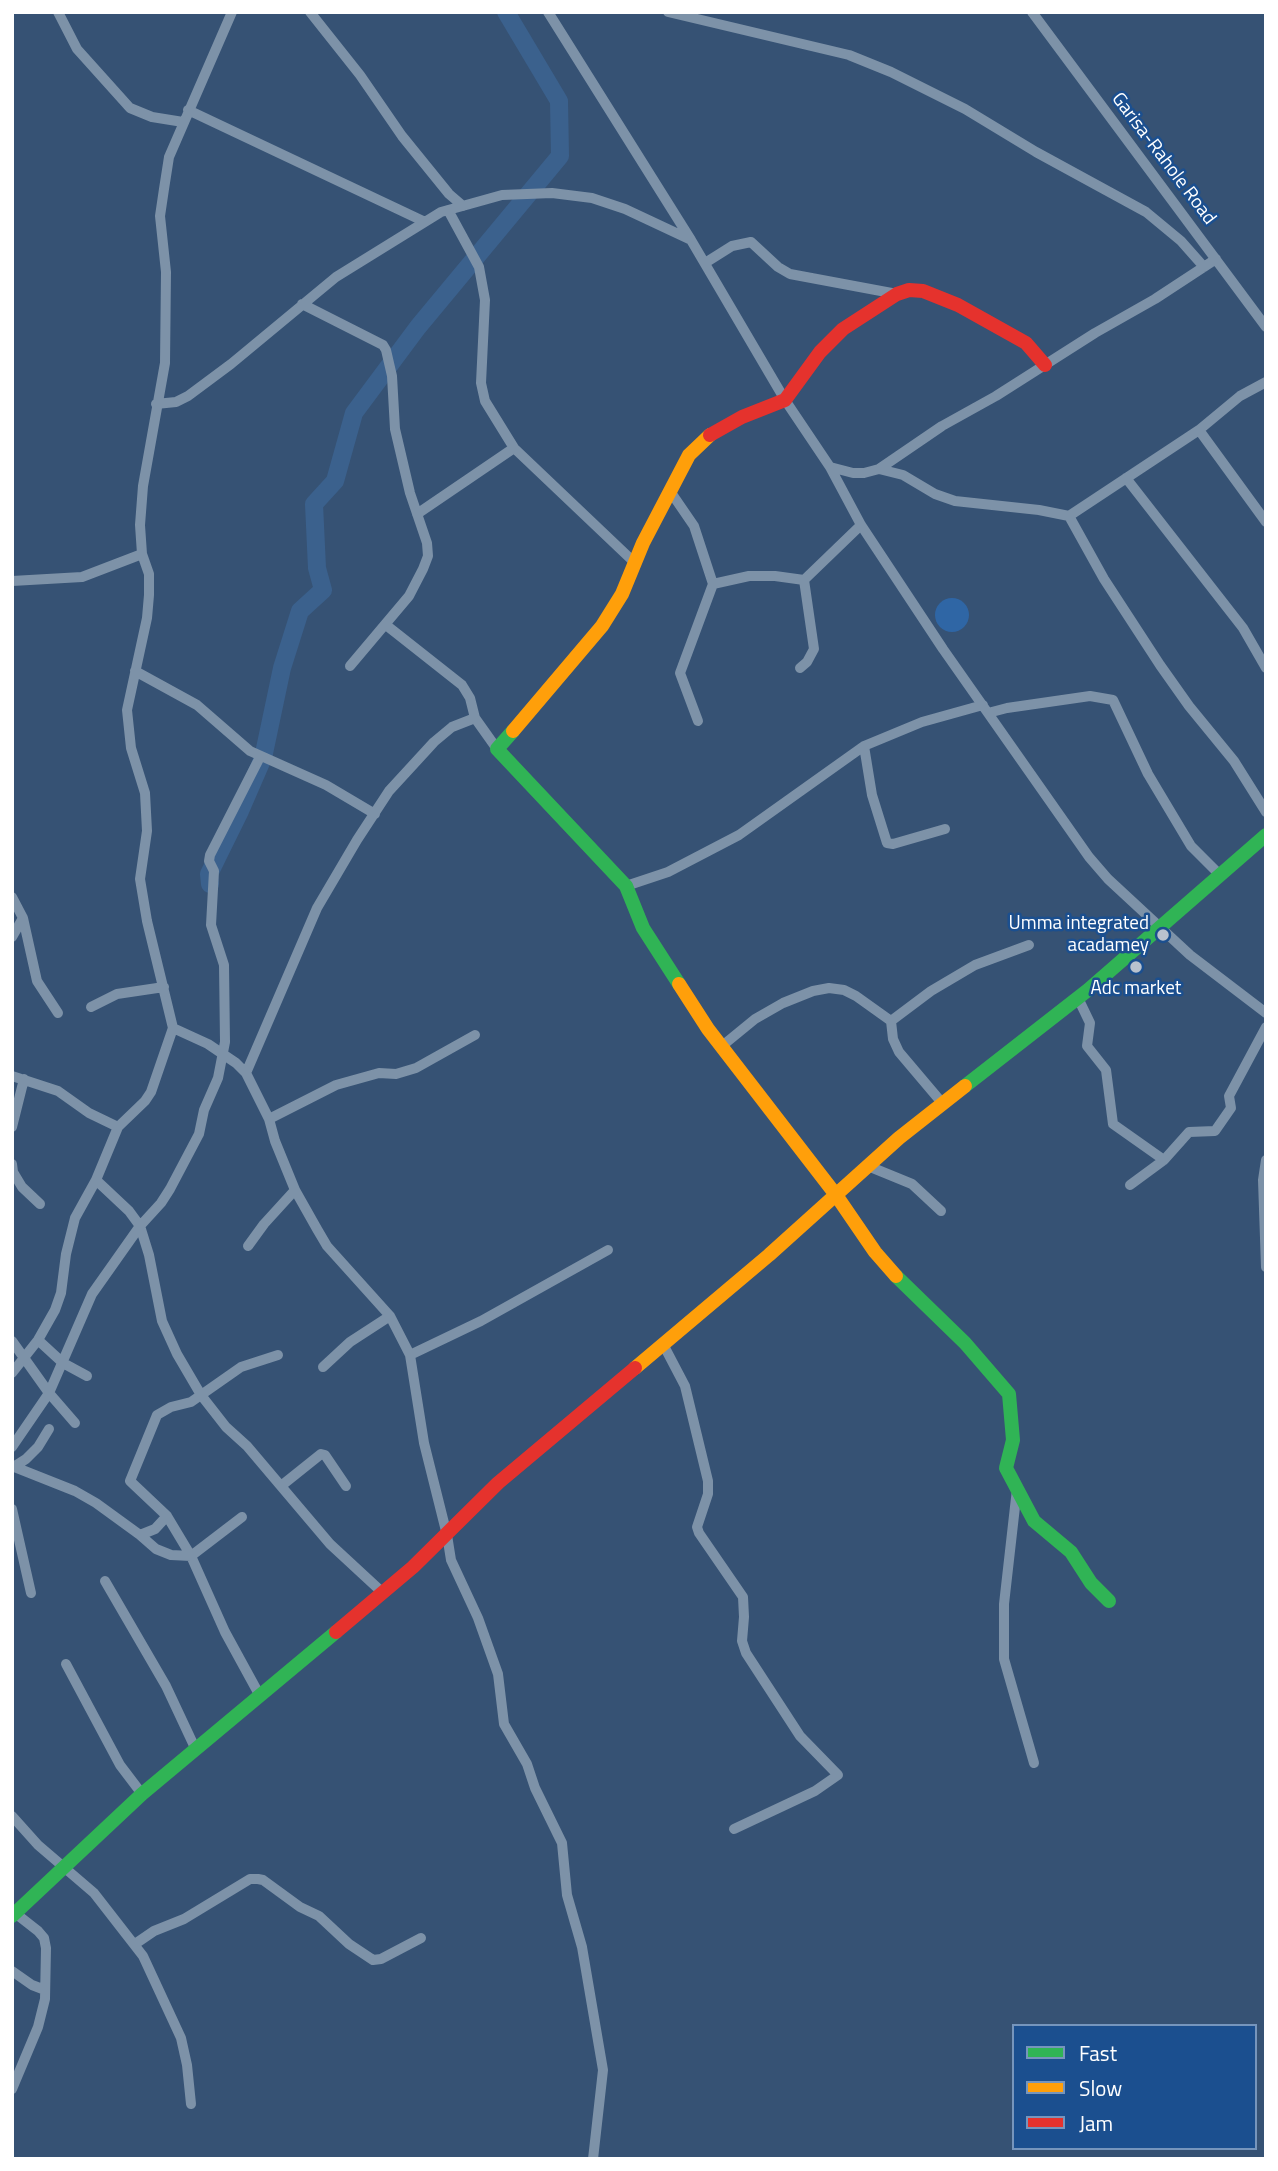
<!DOCTYPE html>
<html>
<head>
<meta charset="utf-8">
<style>
	body { margin:0 }
	#map { position:relative; width:1278px; height:2171px; overflow:hidden; background:#365274; font-family:"Titillium Web",sans-serif }
	canvas { display:block }
	.frame { position:absolute; inset:0; border:14px solid #fff; pointer-events:none }
	.legend { position:absolute; left:1012px; top:2024px; width:245px; height:126px; box-sizing:border-box; background:#1b4f8f; border:2px solid #7695bc; margin:0; padding:9px 12px; list-style:none; font-size:21px; color:#fff }
	.legend li { display:flex; align-items:center; gap:14px; height:35px }
	.legend b { width:35px; border:2px solid #7695bc }
</style>
</head>
<body>
<div id="map">
<canvas width="1278" height="2171"></canvas>
<div class="frame"></div>
<ul class="legend">
<li><b style="height:9px;background:#30b455"></b>Fast</li>
<li><b style="height:9px;background:#ff9f0a"></b>Slow</li>
<li><b style="height:9px;background:#e5322d"></b>Jam</li>
</ul>
</div>
<script>
const context = document.querySelector('canvas').getContext('2d');
context.lineJoin = 'round';
function fill(path, color) {
  context.fillStyle = color;
  context.fill(path, 'evenodd');
}
function poly(rows) {
  const path = new Path2D();
  for (const r of rows) {
    if (r.length === 3) {
      path.moveTo(r[0] + r[2], r[1]);
      path.arc(r[0], r[1], r[2], 0, 2 * Math.PI);
      continue;
    }
    path.moveTo(r[0], r[1]);
    for (let i = 2; i < r.length; i += 2) path.lineTo(r[i], r[i + 1]);
  }
  return path;
}
function strokePath(path, color, width, dash) {
  context.strokeStyle = color;
  context.lineWidth = width;
  context.lineCap = dash ? 'butt' : 'round';
  context.setLineDash(dash || []);
  context.stroke(path);
}
function label(font, color, halo, rows, align = 'center') {
  context.font = font + ' "Titillium Web",sans-serif';
  context.lineWidth = 5;
  context.setLineDash([]);
  context.textBaseline = 'middle';
  context.strokeStyle = halo;
  context.fillStyle = color;
  for (const [text, x, y, turn = 0] of rows) {
    context.save();
    context.translate(x, y);
    context.rotate((+turn || 0) * Math.PI / 180);
    context.textAlign = isNaN(turn) ? turn : align;
    if (halo) context.strokeText(text, 0, 0);
    context.fillText(text, 0, 0);
    context.restore();
  }
}
const green = poly([
	[952,615,17]
]);
const river = poly([
	[210,884,209,874,240,811,263,758,282,668,300,611,323,590,317,568,314,504,335,481,354,413,418,327,560,156,559,101,506,12]
]);
const street = poly([
	[58,12,77,49,130,108,152,117,183,122],
	[310,12,360,75,402,136,449,194,463,206],
	[548,12,691,240,785,400,830,467,861,525,943,649,1089,857,1108,879,1190,955,1266,1013],
	[668,12,849,55,891,72,965,109,1036,152,1146,212,1181,241,1204,267],
	[1032,12,1266,327],
	[188,110,423,221],
	[448,210,479,267,485,300,481,383,485,401,514,448,635,563],
	[705,263,732,246,751,242,778,267,790,274,897,294],
	[302,304,383,345,386,350,392,376,395,429,410,493,427,543,428,556,423,569,409,596,350,666],
	[156,404,176,402,188,396,231,364,336,277,441,212,502,195,552,193,592,198,625,209,689,239],
	[1199,430,1266,522],
	[830,467,853,473,864,473,879,469,942,426,996,396,1095,333,1155,299,1216,259],
	[879,469,903,475,935,494,955,501,1039,510,1069,516,1104,579,1160,665,1189,706,1234,761,1266,812],
	[1126,478,1243,628,1266,668],
	[670,491,694,526,713,584,749,576,775,576,804,580,861,525],
	[417,514,514,448],
	[1069,516,1199,430,1240,396,1266,382],
	[12,581,82,577,142,554],
	[386,625,462,685,470,698,475,718,497,749],
	[800,668,807,662,814,649,804,580],
	[135,671,197,705,250,751,326,785,375,814],
	[988,713,1007,708,1090,696,1113,700,1148,774,1191,846,1220,875],
	[698,721,680,673,713,584],
	[864,746,872,795,887,843,893,844,945,829],
	[626,886,668,872,739,835,864,746,922,722,983,705],
	[12,897,23,918,12,937],
	[23,918,37,981,58,1013],
	[1078,998,1090,1023,1087,1046,1106,1070,1113,1124,1164,1160,1189,1132,1215,1131,1231,1108,1229,1096,1266,1027],
	[91,1007,117,994,164,987],
	[173,1028,208,1044,236,1063,246,1073,269,1119,275,1141,295,1190,317,1229,327,1246,390,1316,410,1355,424,1443,447,1535,451,1560,478,1618,498,1674,504,1724,527,1764,535,1788,562,1843,567,1895,582,1947,603,2070,593,2159],
	[722,1046,755,1019,783,1003,813,991,829,988,844,990,856,996,891,1021],
	[246,1073,317,908,357,840,389,791,434,742,452,727,475,718],
	[12,1076,58,1091,89,1113,118,1127],
	[943,1104,899,1052,893,1039,891,1021,931,991,975,965,1029,945],
	[269,1119,336,1085,379,1073,396,1074,416,1068,475,1035],
	[12,1127,24,1079],
	[1266,1160,1263,1180,1266,1267],
	[12,1164,13,1172,22,1187,40,1204],
	[868,1166,912,1184,941,1211],
	[96,1180,129,1211,140,1226,161,1203,170,1189,199,1134,204,1110,218,1078,225,1042,224,965,211,925,214,871,209,861,210,855,260,757],
	[1130,1185,1164,1160],
	[248,1246,264,1224,295,1190],
	[38,1340,63,1363,87,1376],
	[12,1341,49,1393,75,1423],
	[663,1344,685,1386,708,1481,708,1494,697,1527,699,1533,743,1597,744,1617,742,1641,746,1653,800,1736,838,1775,815,1791,734,1829],
	[410,1355,481,1321,608,1250],
	[323,1367,350,1342,390,1316],
	[12,1373,38,1340,55,1310,61,1293,66,1254,75,1218,96,1180,118,1127,145,1101,151,1092,173,1028,147,921,140,879,147,831,145,793,131,748,127,710,147,618,149,595,149,574,142,554,140,525,143,486,165,363,166,272,160,216,164,189,169,157,232,12],
	[12,1447,49,1393,92,1294,140,1226,149,1255,162,1321,177,1354,201,1395,226,1427,247,1446,330,1544,383,1593],
	[12,1466,75,1491,96,1503,140,1535,155,1529,167,1516],
	[15,1466,26,1459,38,1447,49,1429],
	[281,1486,321,1454,325,1455,346,1486],
	[1017,1489,1004,1604,1004,1659,1034,1763],
	[12,1509,31,1593],
	[140,1535,156,1549,171,1555,191,1556,242,1517],
	[105,1581,166,1686,196,1750],
	[66,1664,120,1765,142,1794],
	[260,1696,225,1632,191,1556,167,1516,130,1481,157,1415,171,1407,191,1402,241,1367,278,1355],
	[12,1816,38,1845,94,1893,143,1956,181,2038,187,2065,191,2104],
	[135,1944,154,1931,184,1919,250,1879,258,1879,263,1880,300,1907,319,1916,349,1944,373,1960,381,1959,421,1938],
	[12,1971,32,1985,45,1990],
	[12,2089,38,2027,45,1999,46,1948,44,1938,38,1931,15,1913]
]);
const fast = poly([
	[513,731,497,749,626,886,643,928,679,984],
	[965,1086,1088,990,1266,835],
	[896,1276,965,1343,1009,1394,1013,1440,1006,1468,1034,1521,1071,1552,1091,1583,1109,1601],
	[12,1916,142,1794,336,1632]
]);
const slow = poly([
	[513,731,602,626,622,594,643,543,689,455,710,435],
	[679,984,708,1029,836,1195,875,1252,896,1276],
	[635,1368,769,1255,899,1138,965,1086]
]);
const jam = poly([
	[710,435,742,417,785,400,820,352,843,329,897,294,909,290,923,291,958,305,1026,343,1045,365],
	[336,1632,413,1567,498,1483,635,1368]
]);
const markers = [
	[1163,935,7,"#b9c2ce"],
	[1136,967,7,"#b9c2ce"]
];
const streetNames = [
	["Garisa-Rahole Road",1163,159,53]
];
const poiNames = [
	["Umma integrated",1149,924],
	["acadamey",1149,946],
	["Adc market",1136,989,"center"]
];
fill(green, '#2f66a5');
strokePath(river, '#3b618d', 18);
strokePath(street, '#7d92a8', 10);
strokePath(fast, '#30b455', 14);
strokePath(slow, '#ff9f0a', 14);
strokePath(jam, '#e5322d', 14);
for (const [x, y, r, color] of markers) {
  const dot = new Path2D();
  dot.arc(x, y, r, 0, 2 * Math.PI);
  context.fillStyle = color;
  context.fill(dot);
  strokePath(dot, '#1b4f8f', 2.5);
}
label('19px', '#fff', '#1b4f8f', streetNames);
label('19px', '#fff', '#1b4f8f', poiNames, 'right');
</script>
</body>
</html>
